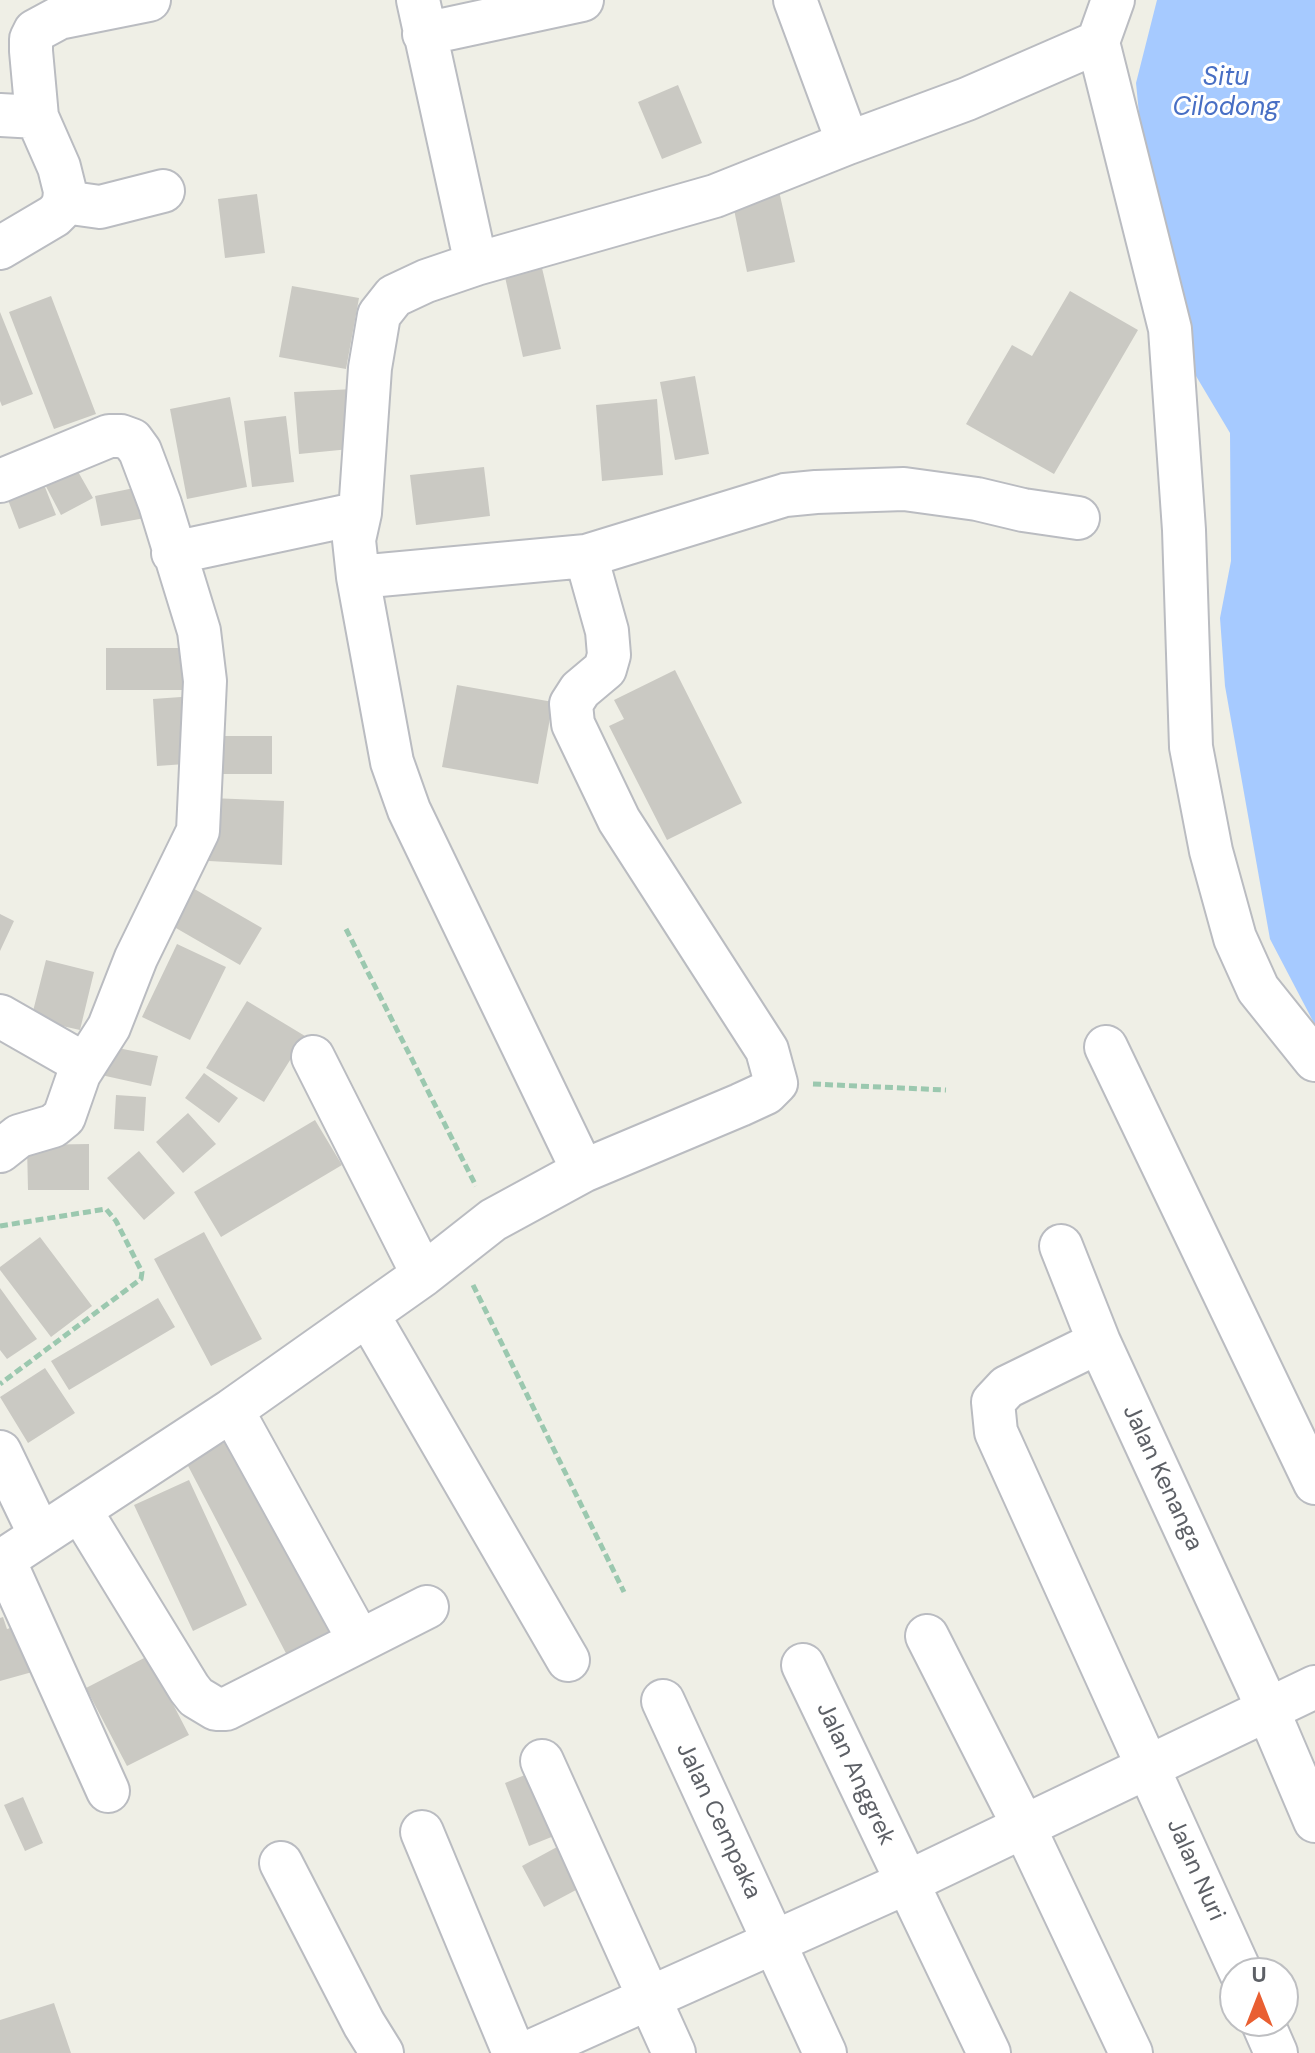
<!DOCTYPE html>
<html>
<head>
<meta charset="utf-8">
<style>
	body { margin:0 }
	#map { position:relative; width:1315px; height:2053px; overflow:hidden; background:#efefe6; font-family:"DM Sans",sans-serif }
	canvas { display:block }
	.north { position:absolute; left:1219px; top:1957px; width:80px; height:80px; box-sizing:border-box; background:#fff; border:2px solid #bebfc2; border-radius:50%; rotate:0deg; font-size:22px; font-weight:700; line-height:32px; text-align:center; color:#5d6066 }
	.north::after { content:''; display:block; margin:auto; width:28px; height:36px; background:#e95f32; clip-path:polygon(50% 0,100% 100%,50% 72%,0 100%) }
</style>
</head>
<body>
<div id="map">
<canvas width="1315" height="2053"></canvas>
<div class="north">U</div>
</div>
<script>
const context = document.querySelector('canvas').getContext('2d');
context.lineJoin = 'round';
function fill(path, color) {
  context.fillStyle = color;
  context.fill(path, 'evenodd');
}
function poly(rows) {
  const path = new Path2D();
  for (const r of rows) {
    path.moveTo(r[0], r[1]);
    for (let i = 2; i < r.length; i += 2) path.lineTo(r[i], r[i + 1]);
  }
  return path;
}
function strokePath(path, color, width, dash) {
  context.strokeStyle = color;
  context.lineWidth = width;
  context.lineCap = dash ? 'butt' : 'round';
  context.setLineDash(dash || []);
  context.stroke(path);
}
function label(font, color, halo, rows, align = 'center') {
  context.font = font + ' "DM Sans",sans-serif';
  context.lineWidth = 6;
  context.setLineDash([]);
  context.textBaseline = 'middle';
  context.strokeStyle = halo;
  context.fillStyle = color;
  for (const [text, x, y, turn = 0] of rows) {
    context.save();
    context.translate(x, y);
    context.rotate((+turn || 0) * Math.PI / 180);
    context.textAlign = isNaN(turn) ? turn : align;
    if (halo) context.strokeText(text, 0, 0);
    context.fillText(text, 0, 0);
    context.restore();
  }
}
const water = poly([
	[1157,0,1315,0,1315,1025,1270,939,1225,686,1220,618,1231,561,1230,433,1196,376,1181,318,1141,134,1136,83]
]);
const building = poly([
	[678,85,702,143,662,159,638,102],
	[779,191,795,262,747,272,732,200],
	[257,194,265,253,225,258,218,199],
	[542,268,561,349,523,357,505,277],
	[292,286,359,298,346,369,279,357],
	[1070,291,1138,330,1054,474,966,424,1012,345,1032,356],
	[51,296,96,414,54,429,9,312],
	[0,312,33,394,2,406,0,401],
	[695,376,709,454,675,460,660,382],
	[354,389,360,448,299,454,294,392],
	[230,397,247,487,187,499,170,409],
	[657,399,663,475,602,481,596,405],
	[286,416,294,482,252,487,244,421],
	[72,461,93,498,61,515,41,477],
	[484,467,490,516,416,525,410,475],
	[41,477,56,515,19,529,5,492],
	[139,487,145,518,101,526,95,496],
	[106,648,195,648,195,690,106,690],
	[675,670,742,803,667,840,609,726,624,719,614,700],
	[457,685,553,702,538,784,442,767],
	[195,696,199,763,157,766,153,699],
	[218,736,272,736,272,774,218,774],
	[211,798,284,801,282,865,209,861],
	[191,887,262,928,240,965,169,924],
	[0,914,14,921,0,951],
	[177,944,226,967,190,1040,142,1017],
	[46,960,94,972,80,1030,31,1019],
	[247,1001,305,1036,264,1102,206,1068],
	[98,1044,158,1056,151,1086,92,1073],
	[204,1073,238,1098,219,1123,185,1098],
	[116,1095,146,1097,144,1131,114,1129],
	[188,1113,216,1144,183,1173,156,1142],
	[315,1120,342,1165,221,1237,194,1192],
	[89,1144,89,1190,28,1190,27,1145],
	[139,1151,175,1193,144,1220,107,1178],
	[204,1232,262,1339,211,1366,154,1259],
	[40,1237,92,1306,51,1337,0,1270,0,1267],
	[0,1288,37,1339,7,1359,0,1350],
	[158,1298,175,1327,69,1390,51,1361],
	[45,1368,75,1413,28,1443,0,1397],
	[241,1434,344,1631,289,1659,186,1462],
	[189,1480,247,1605,193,1631,134,1505],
	[3,1617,7,1629,30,1622,43,1669,0,1681,0,1618],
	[148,1656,189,1735,127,1766,86,1688],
	[540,1769,564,1832,529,1846,505,1783],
	[23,1797,43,1843,25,1851,4,1805],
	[568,1841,591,1882,544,1907,522,1866],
	[54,2003,71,2053,0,2053,0,2020]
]);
const path = poly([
	[346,929,476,1186],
	[813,1084,946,1090],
	[0,1226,106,1209,116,1221,142,1272,141,1279,0,1384],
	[473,1285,624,1592]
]);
const minor = poly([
	[418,0,476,264],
	[795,0,848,143],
	[1113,0,1098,42,1170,329,1184,530,1191,747,1211,851,1235,938,1258,989,1315,1060],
	[424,34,582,0],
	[0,115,37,117,31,51,31,39,35,31,59,18,149,0],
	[64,202,100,207,163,191],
	[0,248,54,216,60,210,64,202,65,191,59,167,37,117],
	[0,481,109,436,121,436,132,440,140,451,160,504,199,631,205,681,198,831,136,958,109,1027,79,1074,64,1117,53,1126,19,1136,0,1151],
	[173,553,360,513],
	[586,556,785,495,816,492,904,489,977,499,1023,510,1078,518],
	[0,1016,84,1064],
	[1106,1047,1315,1483],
	[313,1057,423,1275],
	[583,1171,409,810,392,762,358,577,354,540,360,513,370,368,379,315,394,296,426,281,476,264,715,196,848,143,967,99,1098,42],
	[1061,1246,1099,1342,1258,1687,1315,1821],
	[368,1315,568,1660],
	[1099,1342,1007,1387,993,1402,996,1432,1241,1973],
	[232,1410,359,1640],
	[0,1452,40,1535],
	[80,1510,189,1688,196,1697,216,1709,226,1709,427,1607],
	[4,1560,108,1791],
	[0,1562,232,1410,423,1275,493,1220,583,1171,740,1105,766,1093,776,1083,767,1050,619,820,573,724,571,704,580,690,605,669,609,655,607,631,586,556,358,577],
	[927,1636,1024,1827,1131,2053],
	[803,1665,989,2053],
	[663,1701,825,2053],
	[542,1761,674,2053],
	[422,1832,514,2053],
	[281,1863,364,2024,382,2053],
	[1262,2021,1276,2053],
	[527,2053,908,1882,1315,1687]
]);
const streetNames = [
	["Jalan Kenanga",1162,1478,65],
	["Jalan Anggrek",855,1774,65],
	["Jalan Cempaka",718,1821,65],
	["Jalan Nuri",1195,1870,66]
];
const waterNames = [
	["Situ",1226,78],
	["Cilodong",1226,108]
];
fill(water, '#a6caff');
fill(building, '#cac9c3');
strokePath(minor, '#babcc1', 46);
strokePath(path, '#9bc8af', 5, [8, 4]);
strokePath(minor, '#fff', 42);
label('24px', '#5d6066', '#fff', streetNames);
label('italic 26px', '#486fc4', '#fff', waterNames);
</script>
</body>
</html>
